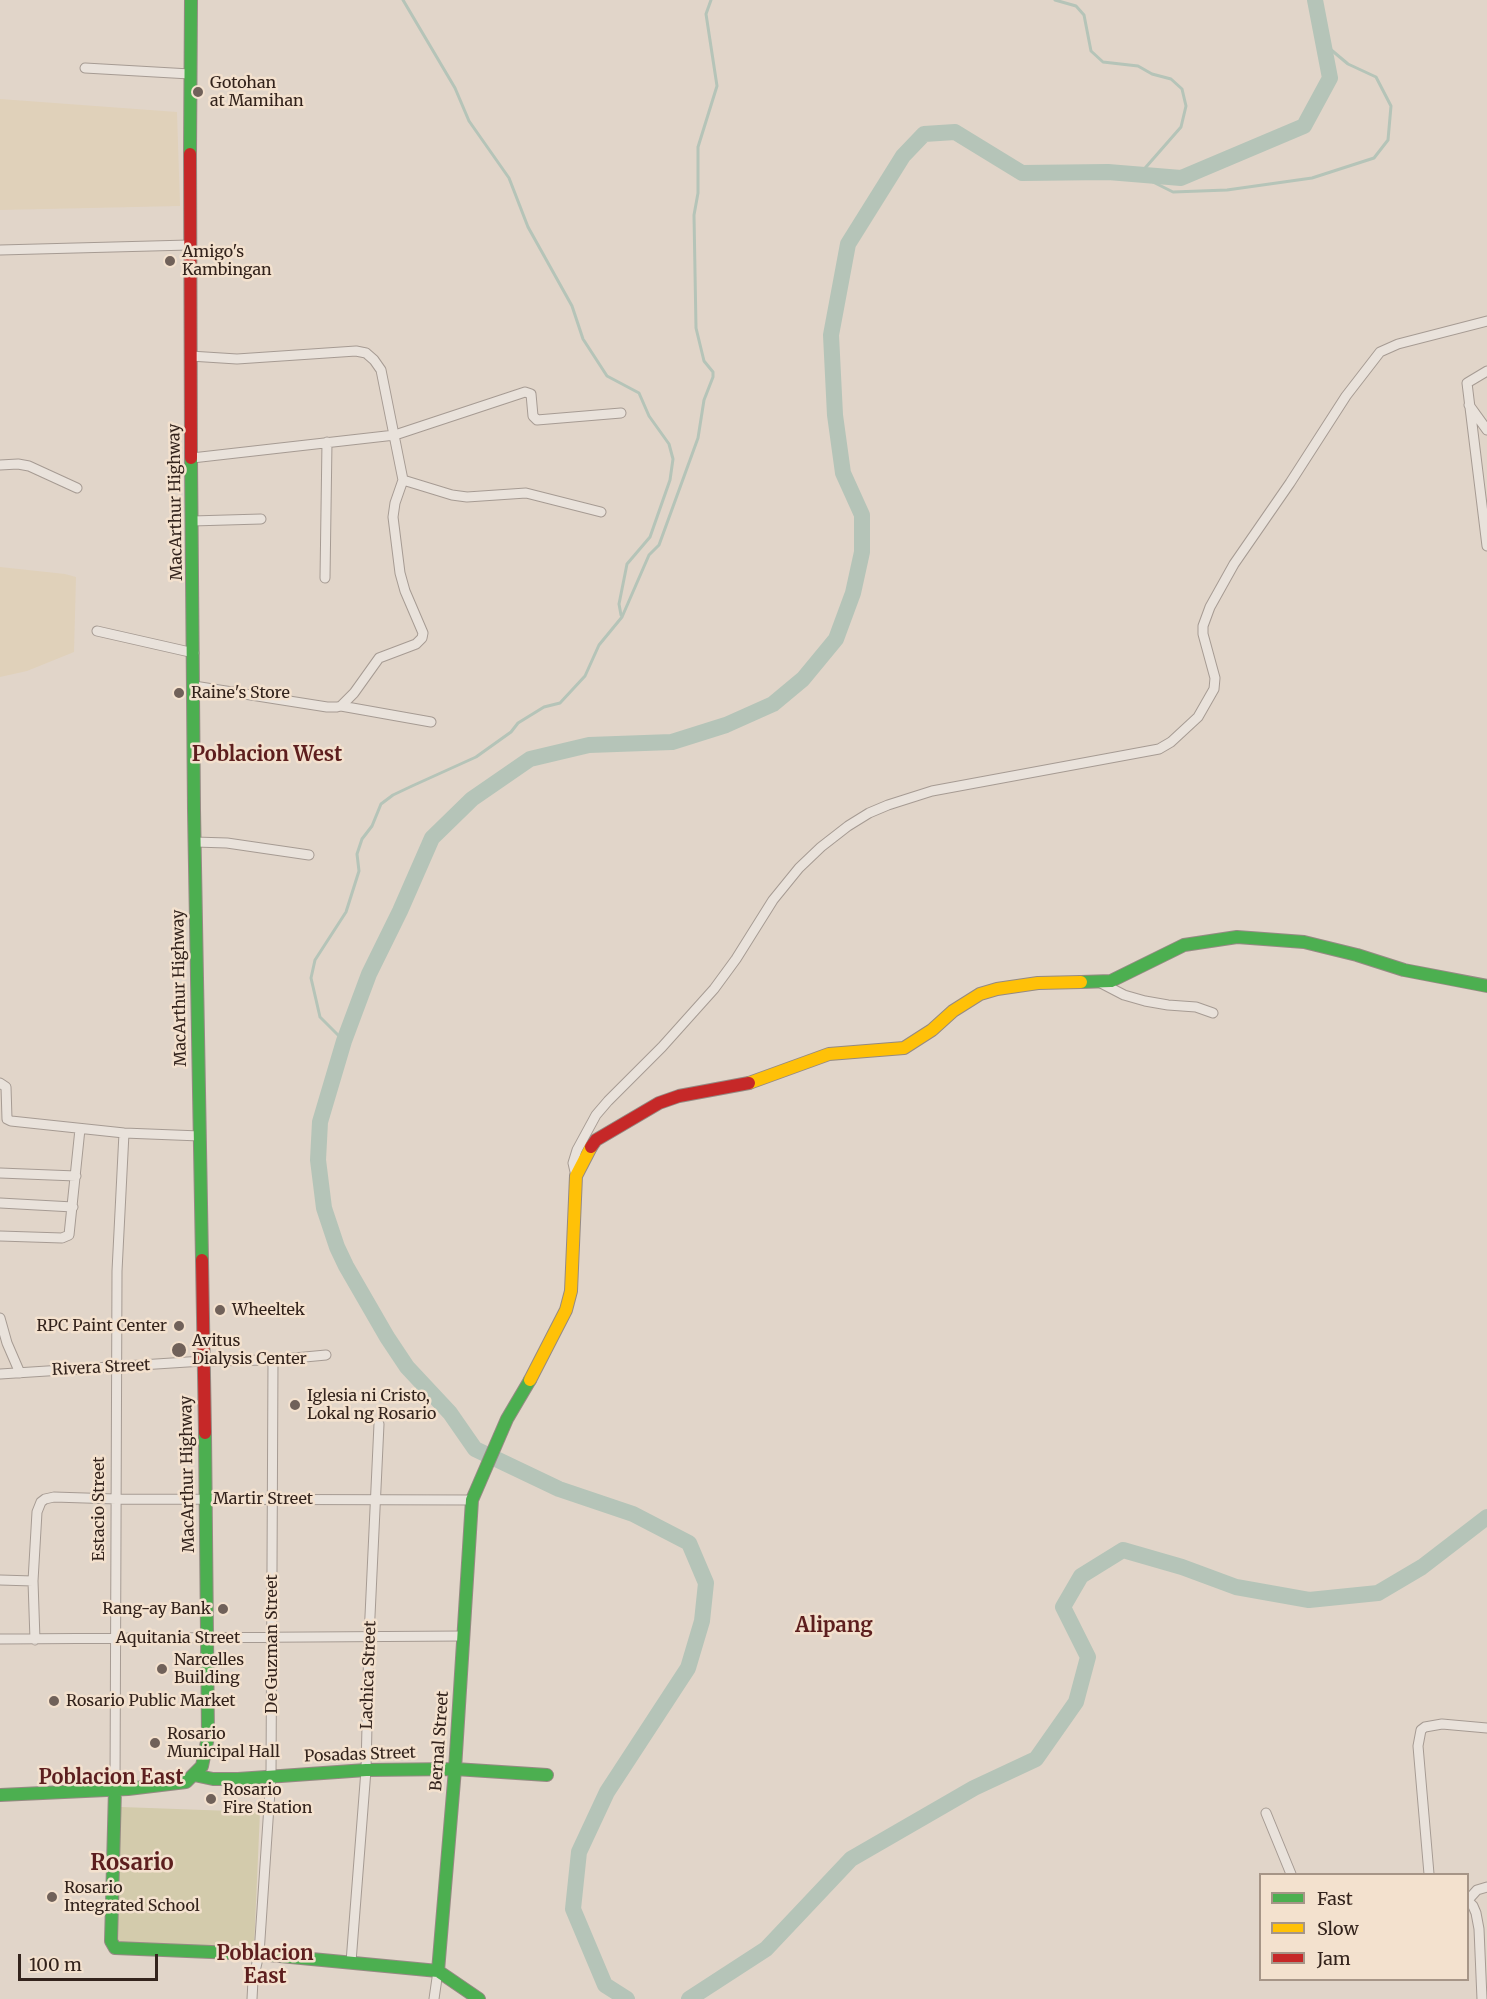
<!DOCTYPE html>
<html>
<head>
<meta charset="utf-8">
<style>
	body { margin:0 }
	#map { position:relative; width:1487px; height:1999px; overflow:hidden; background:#e1d5c9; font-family:Merriweather,serif }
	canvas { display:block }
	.legend { position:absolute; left:1259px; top:1873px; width:210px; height:108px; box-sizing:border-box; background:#f3e1ce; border:2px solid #a69587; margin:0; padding:8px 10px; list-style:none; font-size:18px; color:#33231c }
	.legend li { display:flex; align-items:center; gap:12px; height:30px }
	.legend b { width:30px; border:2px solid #a69587 }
	.scale { position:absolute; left:18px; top:1954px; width:140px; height:27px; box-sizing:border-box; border:3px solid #33231c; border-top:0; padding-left:8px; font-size:18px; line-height:21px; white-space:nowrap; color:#33231c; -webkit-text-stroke:4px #f3e1ce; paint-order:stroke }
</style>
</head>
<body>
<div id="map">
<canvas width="1487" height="1999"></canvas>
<ul class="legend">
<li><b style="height:8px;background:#4caf50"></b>Fast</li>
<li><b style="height:8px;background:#ffc107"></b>Slow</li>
<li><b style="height:8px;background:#c62828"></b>Jam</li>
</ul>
<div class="scale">100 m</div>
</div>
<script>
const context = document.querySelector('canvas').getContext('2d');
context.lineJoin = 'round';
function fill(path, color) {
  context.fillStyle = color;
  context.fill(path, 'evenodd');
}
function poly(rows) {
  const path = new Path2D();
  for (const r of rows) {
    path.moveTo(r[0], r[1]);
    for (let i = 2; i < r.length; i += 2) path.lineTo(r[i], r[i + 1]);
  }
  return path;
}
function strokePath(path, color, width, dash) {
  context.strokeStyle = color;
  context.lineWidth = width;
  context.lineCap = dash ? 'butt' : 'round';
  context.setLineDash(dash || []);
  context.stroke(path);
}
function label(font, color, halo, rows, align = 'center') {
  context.font = font + ' Merriweather,serif';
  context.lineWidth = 5;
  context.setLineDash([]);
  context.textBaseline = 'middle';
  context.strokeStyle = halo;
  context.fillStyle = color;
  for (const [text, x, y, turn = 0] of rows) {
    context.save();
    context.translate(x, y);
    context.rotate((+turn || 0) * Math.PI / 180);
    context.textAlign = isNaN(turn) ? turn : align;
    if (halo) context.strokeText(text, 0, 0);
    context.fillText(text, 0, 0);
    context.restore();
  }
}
const farmland = poly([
	[0,99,177,112,180,206,0,210],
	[0,567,65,574,76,577,74,652,27,671,0,677]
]);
const green = poly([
	[121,1807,260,1812,254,1948,116,1943]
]);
const stream = poly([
	[403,0,455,88,469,121,509,178,528,227,572,306,583,339,607,376,639,393,649,416,669,444,673,459,670,480,650,537,627,564,619,604,621,615],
	[1055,0,1076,6,1084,15,1091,51,1103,62,1138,66,1152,74,1171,79,1182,89,1186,106,1181,127,1139,175,1173,192,1227,190,1312,178,1374,158,1388,140,1391,106,1376,77,1348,64,1323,43],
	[344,1041,320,1017,311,978,315,960,346,912,359,871,357,854,362,839,372,826,381,804,393,795,412,786,476,757,511,732,518,723,544,707,560,703,585,676,599,645,622,617,649,555,659,545,698,438,704,400,713,377,713,372,704,361,696,328,694,215,698,193,698,147,717,86,706,14,711,0]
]);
const river = poly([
	[627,1999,605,1985,573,1909,579,1852,607,1792,688,1668,702,1621,706,1583,689,1543,633,1514,559,1489,475,1449,450,1413,407,1367,387,1337,346,1266,337,1247,324,1208,318,1160,320,1122,344,1041,369,974,400,911,432,838,472,799,530,759,589,745,672,742,726,725,773,704,803,679,836,639,853,593,862,552,862,515,843,473,835,415,831,335,848,244,903,156,924,134,955,132,1022,173,1108,172,1181,178,1304,126,1330,78,1315,0],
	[689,1999,766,1949,851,1859,974,1788,1036,1759,1076,1702,1088,1657,1063,1607,1081,1576,1123,1550,1182,1567,1236,1587,1309,1600,1378,1593,1422,1567,1487,1517]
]);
const street = poly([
	[85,68,190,74],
	[0,250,189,245],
	[190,356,237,359,356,351,366,353,374,360,381,370,403,480,452,495,467,497,526,493,601,512],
	[1487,371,1467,383,1487,546],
	[1469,405,1487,430],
	[192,458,395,435,525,392,531,394,533,416,537,420,621,413],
	[0,465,18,464,29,466,77,488],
	[192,521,261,519],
	[325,578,327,442],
	[97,631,194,653],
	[194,686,327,707,337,707,341,706,431,722],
	[341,706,354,693,379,658,416,644,422,638,423,633,405,591,400,573,393,517,395,503,403,480],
	[195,842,227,843,309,855],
	[1099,982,1124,995,1145,1001,1168,1005,1196,1007,1213,1013],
	[0,1083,6,1087,7,1119,11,1121,124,1133,200,1136],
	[0,1173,76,1176],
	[576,1176,573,1163,577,1150,596,1115,608,1101,662,1047,714,989,736,959,773,900,799,868,821,847,848,826,869,813,888,805,932,791,1159,749,1171,742,1198,717,1214,689,1215,678,1203,634,1203,626,1210,607,1234,564,1290,483,1346,396,1380,352,1398,344,1487,321],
	[0,1203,73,1207],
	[0,1236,62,1238,69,1235,80,1129],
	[0,1318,7,1343,20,1373],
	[0,1374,203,1361,273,1360,326,1355],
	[0,1580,33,1581],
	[0,1639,463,1636],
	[35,1640,33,1581,37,1512,41,1502,45,1499,54,1497,116,1499,472,1500],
	[115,1789,117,1271,124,1133],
	[1266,1813,1291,1874],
	[1429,1874,1418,1746,1421,1730,1425,1727,1442,1724,1487,1728],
	[1468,1900,1477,1890,1487,1887],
	[1468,1901,1473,1906,1476,1913,1479,1929,1482,1999],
	[351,1962,366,1770,369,1637,379,1424],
	[252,1999,253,1980,259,1954,271,1776,273,1360],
	[434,1999,438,1971]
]);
const fast = poly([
	[190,154,191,0],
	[191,458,194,810,202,1260],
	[1081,982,1111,981,1184,945,1237,937,1304,942,1357,955,1404,970,1487,986],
	[194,1775,213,1779,238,1779,366,1770,455,1769,547,1775],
	[115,1789,111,1941,115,1948,259,1954,438,1971,479,1999],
	[0,1795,128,1789,186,1782,202,1766,208,1737,205,1433],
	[438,1971,455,1769,472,1500,507,1419,530,1380]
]);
const slow = poly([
	[749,1083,829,1054,904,1048,932,1030,953,1011,980,994,997,989,1038,983,1081,982],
	[530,1380,566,1310,571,1291,576,1176,591,1147]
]);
const jam = poly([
	[190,154,191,458],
	[591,1147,596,1140,659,1103,679,1096,749,1083],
	[202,1260,205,1433]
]);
const markers = [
	[198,92,6,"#706159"],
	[170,261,6,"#706159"],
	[179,693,6,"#706159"],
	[220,1310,6,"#706159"],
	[179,1326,6,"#706159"],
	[179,1350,8,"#706159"],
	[295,1405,6,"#706159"],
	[223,1609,6,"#706159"],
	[162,1669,6,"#706159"],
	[54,1701,6,"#706159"],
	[155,1743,6,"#706159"],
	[211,1799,6,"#706159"],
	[52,1897,6,"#706159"]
];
const poiNames = [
	["Gotohan",210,83],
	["at Mamihan",210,101],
	["Amigo's",182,252],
	["Kambingan",182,270],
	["Raine's Store",191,693],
	["Wheeltek",232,1310],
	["RPC Paint Center",167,1326,"right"],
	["Avitus",192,1341],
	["Dialysis Center",192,1359],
	["Iglesia ni Cristo,",307,1396],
	["Lokal ng Rosario",307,1414],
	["Rang-ay Bank",211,1609,"right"],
	["Narcelles",174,1660],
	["Building",174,1678],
	["Rosario Public Market",66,1701],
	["Rosario",167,1734],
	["Municipal Hall",167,1752],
	["Rosario",223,1790],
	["Fire Station",223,1808],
	["Rosario",64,1888],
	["Integrated School",64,1906]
];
const streetNames = [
	["MacArthur Highway",176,502,-91],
	["MacArthur Highway",180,988,-91],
	["Rivera Street",101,1368,-3],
	["MacArthur Highway",188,1474,-91],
	["Martir Street",263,1499],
	["Estacio Street",99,1509,-90],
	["Aquitania Street",178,1638],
	["De Guzman Street",272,1644,-90],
	["Lachica Street",369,1675,-88],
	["Bernal Street",440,1741,-86],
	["Posadas Street",360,1755,-2]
];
const quarterNames = [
	["Poblacion West",267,755],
	["Alipang",834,1626],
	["Poblacion East",111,1778],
	["Poblacion",265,1954],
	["East",265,1977]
];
const districtNames = [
	["Rosario",132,1864]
];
fill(farmland, '#e0d1ba');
fill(green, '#d3cbac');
strokePath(stream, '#b5c4b8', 3);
strokePath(river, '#b5c4b8', 16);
strokePath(street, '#a69b93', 11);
strokePath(fast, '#958a83', 14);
strokePath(slow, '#958a83', 14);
strokePath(jam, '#958a83', 14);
strokePath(street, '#e9e2db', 9);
strokePath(fast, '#4caf50', 12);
strokePath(slow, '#ffc107', 12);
strokePath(jam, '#c62828', 12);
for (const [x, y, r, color] of markers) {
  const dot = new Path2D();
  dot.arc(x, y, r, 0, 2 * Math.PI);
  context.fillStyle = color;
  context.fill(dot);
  strokePath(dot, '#f3e1ce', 2);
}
label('16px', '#33231c', '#f3e1ce', poiNames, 'left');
label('16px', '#33231c', '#f3e1ce', streetNames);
label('bold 20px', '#5d1e1e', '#f3e1ce', quarterNames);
label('bold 22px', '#5d1e1e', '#f3e1ce', districtNames);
</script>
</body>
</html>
